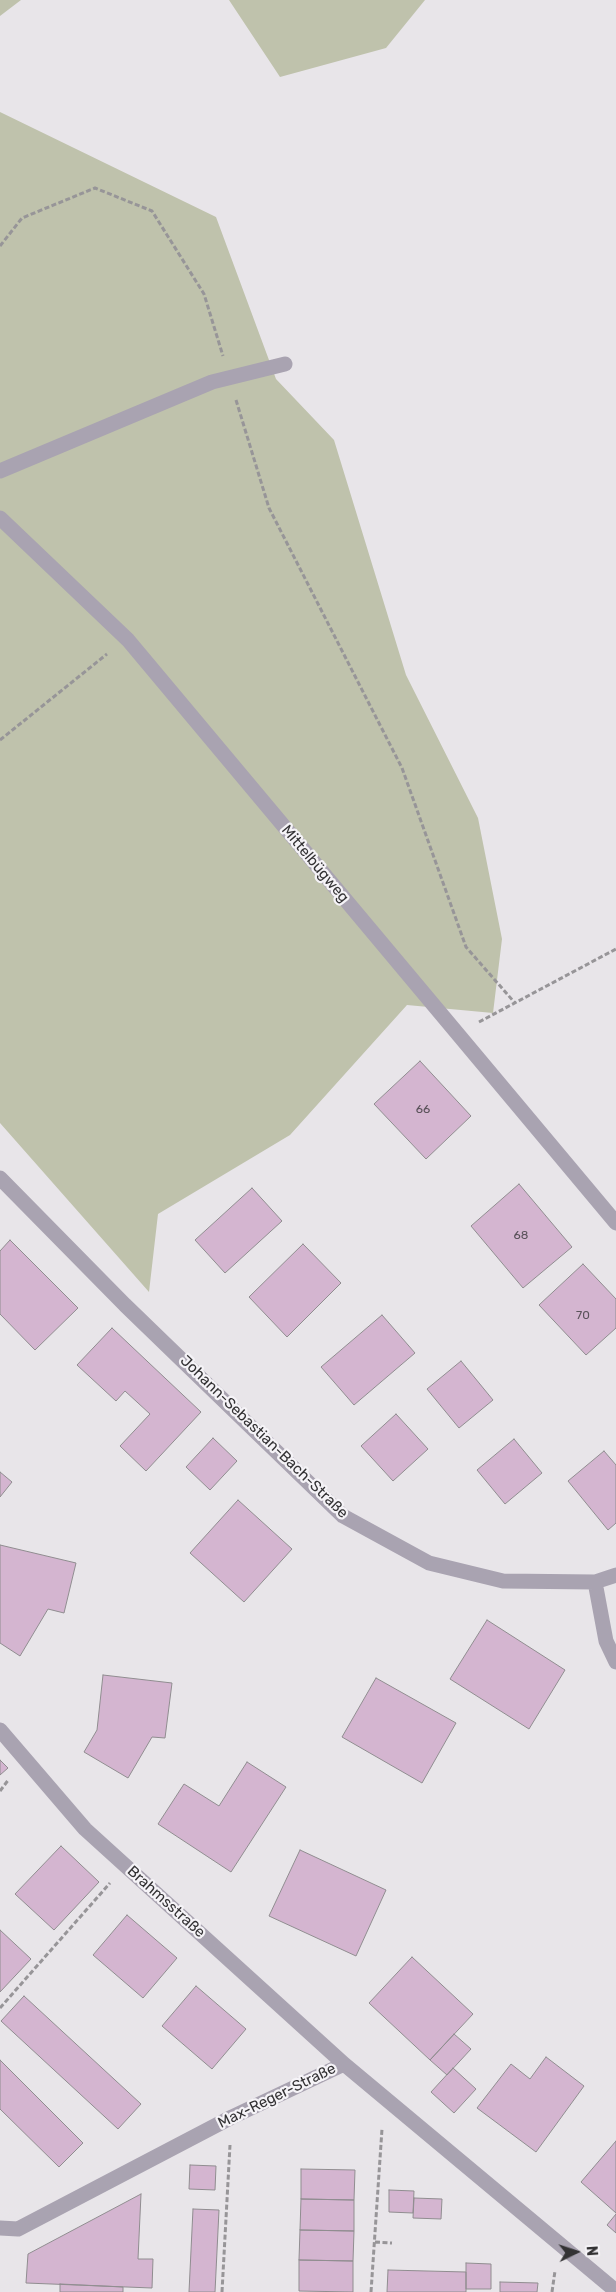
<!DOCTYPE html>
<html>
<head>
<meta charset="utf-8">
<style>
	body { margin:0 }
	#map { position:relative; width:616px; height:2292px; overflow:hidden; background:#e8e5e9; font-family:Rubik,sans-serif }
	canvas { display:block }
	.north { position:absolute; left:551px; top:2227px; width:50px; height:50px; -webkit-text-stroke:4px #f5f3f7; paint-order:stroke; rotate:86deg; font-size:14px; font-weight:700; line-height:20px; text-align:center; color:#333234 }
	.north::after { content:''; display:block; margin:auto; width:18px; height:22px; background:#333234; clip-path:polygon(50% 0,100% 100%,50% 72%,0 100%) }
</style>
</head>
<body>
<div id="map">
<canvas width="616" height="2292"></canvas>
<div class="north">N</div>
</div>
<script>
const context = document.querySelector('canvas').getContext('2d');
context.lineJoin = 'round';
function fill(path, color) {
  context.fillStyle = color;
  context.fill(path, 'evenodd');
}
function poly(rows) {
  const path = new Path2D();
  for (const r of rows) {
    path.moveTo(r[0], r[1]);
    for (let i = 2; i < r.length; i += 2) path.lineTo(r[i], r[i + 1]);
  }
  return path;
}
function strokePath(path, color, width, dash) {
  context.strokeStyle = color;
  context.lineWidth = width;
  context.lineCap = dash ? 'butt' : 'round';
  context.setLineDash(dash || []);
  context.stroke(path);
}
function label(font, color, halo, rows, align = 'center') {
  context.font = font + ' Rubik,sans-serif';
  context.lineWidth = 4.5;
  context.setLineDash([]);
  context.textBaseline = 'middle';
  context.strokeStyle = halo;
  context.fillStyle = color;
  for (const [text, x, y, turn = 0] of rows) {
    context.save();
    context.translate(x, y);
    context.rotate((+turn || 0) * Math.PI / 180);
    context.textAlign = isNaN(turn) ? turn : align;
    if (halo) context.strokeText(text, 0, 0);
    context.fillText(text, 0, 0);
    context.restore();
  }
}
const green = poly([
	[0,0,21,0,0,16],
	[229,0,425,0,386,48,280,77],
	[0,112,216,217,276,379,334,440,406,675,478,818,502,939,493,1013,407,1005,290,1135,158,1214,149,1292,0,1123]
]);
const building = poly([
	[420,1061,471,1116,426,1159,374,1104,420,1061],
	[519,1184,572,1247,523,1288,471,1226,519,1184],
	[252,1188,282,1221,225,1273,195,1240,252,1188],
	[10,1240,78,1308,35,1350,0,1314,0,1251,10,1240],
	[303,1244,341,1283,287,1337,249,1297,303,1244],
	[583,1264,616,1299,616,1328,586,1355,539,1305,583,1264],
	[382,1315,415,1353,354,1405,321,1367,382,1315],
	[112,1328,201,1412,146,1471,120,1446,150,1414,125,1391,116,1401,77,1365,112,1328],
	[461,1361,493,1400,459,1428,427,1389,461,1361],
	[396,1414,428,1449,393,1481,361,1446,396,1414],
	[213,1438,237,1461,210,1490,186,1467,213,1438],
	[514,1439,542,1473,505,1504,477,1470,514,1439],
	[604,1451,616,1465,616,1523,608,1530,568,1481,604,1451],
	[0,1472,12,1482,0,1497,0,1472],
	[238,1500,292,1549,244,1602,190,1553,238,1500],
	[0,1545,76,1563,64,1613,48,1609,20,1656,0,1643,0,1545],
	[487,1620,565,1670,529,1729,450,1679,487,1620],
	[103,1675,172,1683,165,1738,152,1737,128,1778,84,1752,97,1730,103,1675],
	[376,1678,456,1723,422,1783,342,1737,376,1678],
	[0,1760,8,1768,0,1775,0,1760],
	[247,1762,286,1787,231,1872,158,1824,184,1784,219,1806,247,1762],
	[61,1846,99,1882,54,1930,15,1894,61,1846],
	[300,1850,386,1890,356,1956,269,1916,300,1850],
	[127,1915,177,1958,143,1998,93,1955,127,1915],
	[0,1930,31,1959,0,1992,0,1930],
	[412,1957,473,2014,430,2060,369,2003,412,1957],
	[196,1986,246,2029,212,2069,162,2026,196,1986],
	[24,1996,141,2104,118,2129,1,2021,24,1996],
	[454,2034,471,2049,447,2075,430,2060,454,2034],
	[546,2057,584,2086,536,2152,477,2108,511,2064,530,2079,546,2057],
	[0,2060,83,2143,59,2167,0,2109,0,2060],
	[453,2068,476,2089,454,2113,431,2092,453,2068],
	[616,2141,616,2213,581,2182,616,2141],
	[190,2165,216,2166,215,2190,189,2189,190,2165],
	[301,2169,355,2170,354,2200,301,2199,301,2169],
	[389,2190,414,2191,413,2213,389,2212,389,2190],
	[141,2194,138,2259,153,2259,152,2288,26,2283,28,2254,141,2194],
	[414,2198,442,2199,441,2219,413,2218,414,2198],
	[301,2199,354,2200,354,2231,300,2230,301,2199],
	[193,2209,219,2210,215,2292,189,2292,193,2209],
	[616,2214,616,2233,607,2225,616,2214],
	[300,2230,354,2231,353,2261,299,2260,300,2230],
	[299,2260,353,2261,353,2292,299,2291,299,2260],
	[466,2263,491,2264,491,2289,466,2289,466,2263],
	[388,2270,466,2272,466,2292,387,2292,388,2270],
	[500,2282,538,2283,537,2292,500,2292,500,2282],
	[60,2284,123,2287,123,2292,60,2292,60,2284]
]);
const path = poly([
	[0,246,22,218,95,188,152,211,204,294,223,356],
	[236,400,269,508,402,768,466,947,515,1003],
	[0,740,107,654],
	[479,1022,616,949],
	[0,1791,9,1779],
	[0,2008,110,1883],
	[375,2242,392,2243],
	[222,2292,230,2145],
	[371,2292,382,2129],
	[552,2292,555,2271]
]);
const minor = poly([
	[0,471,212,382,285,364],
	[0,518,128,640,616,1223],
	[0,1178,125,1305,343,1516,429,1563,503,1581,595,1582,616,1575],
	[595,1582,606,1641,616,1662],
	[0,1730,85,1829,344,2064],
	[0,2228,18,2229,232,2117,344,2064,616,2291]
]);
const numberNames = [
	["66",423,1110],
	["68",521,1236],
	["70",583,1316]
];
const streetNames = [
	["Mittelbügweg",315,864,50],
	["Johann-Sebastian-Bach-Straße",264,1437,44],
	["Brahmsstraße",166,1902,42],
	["Max-Reger-Straße",277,2096,-26]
];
fill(green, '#bfc2ac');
fill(building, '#d4b5d0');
strokePath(building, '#908d90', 1);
strokePath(path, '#979598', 3, [5, 2.5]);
strokePath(minor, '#a9a3b1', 15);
label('12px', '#5b535b', null, numberNames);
label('15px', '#333234', '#f5f3f7', streetNames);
</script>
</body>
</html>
